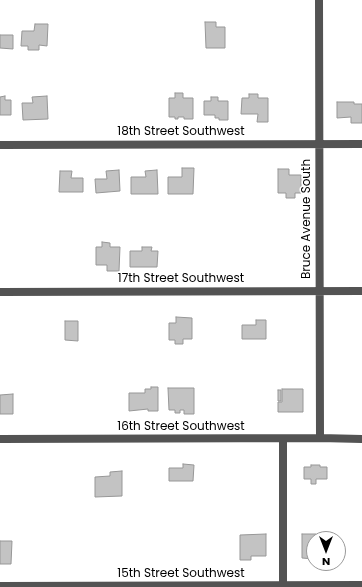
<!DOCTYPE html>
<html>
<head>
<meta charset="utf-8">
<style>
	body { margin:0 }
	#map { position:relative; width:362px; height:587px; overflow:hidden; background:#fff; font-family:Poppins,sans-serif }
	canvas { display:block }
	.north { position:absolute; left:306px; top:531px; width:40px; height:40px; box-sizing:border-box; background:#fff; border:1px solid #999; border-radius:50%; rotate:180deg; font-size:11px; font-weight:700; line-height:16px; text-align:center; color:#000 }
	.north::after { content:''; display:block; margin:auto; width:14px; height:18px; background:#000; clip-path:polygon(50% 0,100% 100%,50% 72%,0 100%) }
</style>
</head>
<body>
<div id="map">
<canvas width="362" height="587"></canvas>
<div class="north">N</div>
</div>
<script>
const context = document.querySelector('canvas').getContext('2d');
context.lineJoin = 'round';
function fill(path, color) {
  context.fillStyle = color;
  context.fill(path, 'evenodd');
}
function poly(rows) {
  const path = new Path2D();
  for (const r of rows) {
    path.moveTo(r[0], r[1]);
    for (let i = 2; i < r.length; i += 2) path.lineTo(r[i], r[i + 1]);
  }
  return path;
}
function strokePath(path, color, width, dash) {
  context.strokeStyle = color;
  context.lineWidth = width;
  context.lineCap = dash ? 'butt' : 'round';
  context.setLineDash(dash || []);
  context.stroke(path);
}
function label(font, color, halo, rows, align = 'center') {
  context.font = font + ' Poppins,sans-serif';
  context.lineWidth = 3;
  context.setLineDash([]);
  context.textBaseline = 'middle';
  context.strokeStyle = halo;
  context.fillStyle = color;
  for (const [text, x, y, turn = 0] of rows) {
    context.save();
    context.translate(x, y);
    context.rotate((+turn || 0) * Math.PI / 180);
    context.textAlign = isNaN(turn) ? turn : align;
    if (halo) context.strokeText(text, 0, 0);
    context.fillText(text, 0, 0);
    context.restore();
  }
}
const building = poly([
	[205,22,216,22,216,27,225,27,225,48,206,48,205,22],
	[35,24,48,24,47,46,39,45,39,50,28,50,28,46,21,46,22,31,34,31,35,24],
	[0,35,13,35,13,49,0,48,0,35],
	[175,93,183,93,183,98,193,98,193,119,184,119,184,117,178,117,178,119,175,119,175,117,169,117,169,98,175,98,175,93],
	[249,94,258,94,258,98,268,98,268,122,257,122,258,114,241,114,242,98,249,98,249,94],
	[5,96,5,100,11,100,11,115,0,115,0,97,5,96],
	[47,96,48,119,23,120,22,103,33,103,32,97,47,96],
	[211,97,218,97,218,101,228,101,228,120,219,120,219,118,215,118,215,115,204,115,204,101,211,101,211,97],
	[337,102,354,102,354,104,362,104,362,123,351,123,351,117,337,118,337,102],
	[182,168,194,168,193,194,168,194,168,177,182,177,182,168],
	[278,169,289,169,289,175,301,175,301,193,295,193,295,198,286,198,286,193,278,193,278,169],
	[119,170,120,191,96,193,95,179,107,179,106,171,119,170],
	[157,170,158,194,131,194,131,177,146,177,145,171,157,170],
	[60,171,72,171,71,178,83,178,83,192,59,192,60,171],
	[102,242,110,243,110,247,120,247,119,271,107,271,107,265,96,265,96,247,102,247,102,242],
	[142,247,152,247,151,251,158,251,157,267,130,267,130,251,142,251,142,247],
	[176,317,192,318,192,339,183,339,183,344,175,344,175,340,169,340,169,323,176,323,176,317],
	[256,320,266,320,266,339,242,339,242,325,256,325,256,320],
	[65,321,78,321,78,341,65,340,65,321],
	[151,387,158,387,158,411,148,411,148,409,129,411,129,393,145,393,145,389,151,389,151,387],
	[168,388,194,388,194,414,184,414,184,410,180,410,180,413,175,413,175,410,169,410,168,388],
	[282,389,303,389,303,412,278,412,278,402,282,402,282,389],
	[278,390,281,390,281,401,278,401,278,390],
	[13,394,13,414,0,414,0,395,13,394],
	[183,464,194,465,193,481,169,481,169,468,183,468,183,464],
	[311,465,320,465,320,467,327,467,327,479,316,479,316,484,311,484,311,479,304,479,304,467,311,467,311,465],
	[122,471,122,496,95,497,95,477,110,476,110,472,122,471],
	[266,534,266,556,251,556,251,560,240,560,240,535,266,534],
	[302,534,316,534,316,536,326,537,326,539,314,539,314,559,302,558,302,534],
	[0,541,12,541,11,564,0,564,0,541]
]);
const minor = poly([
	[319,0,320,438],
	[0,145,362,144],
	[0,292,362,291],
	[0,439,320,438,362,439],
	[283,439,283,587],
	[0,586,362,585]
]);
const streetNames = [
	["18th Street Southwest",181,132],
	["Bruce Avenue South",307,219,-90],
	["17th Street Southwest",181,279],
	["16th Street Southwest",181,427],
	["15th Street Southwest",181,574]
];
fill(building, '#c3c3c3');
strokePath(building, '#979797', 1);
strokePath(minor, '#535353', 8);
label('12px', '#000', '#fff', streetNames);
</script>
</body>
</html>
